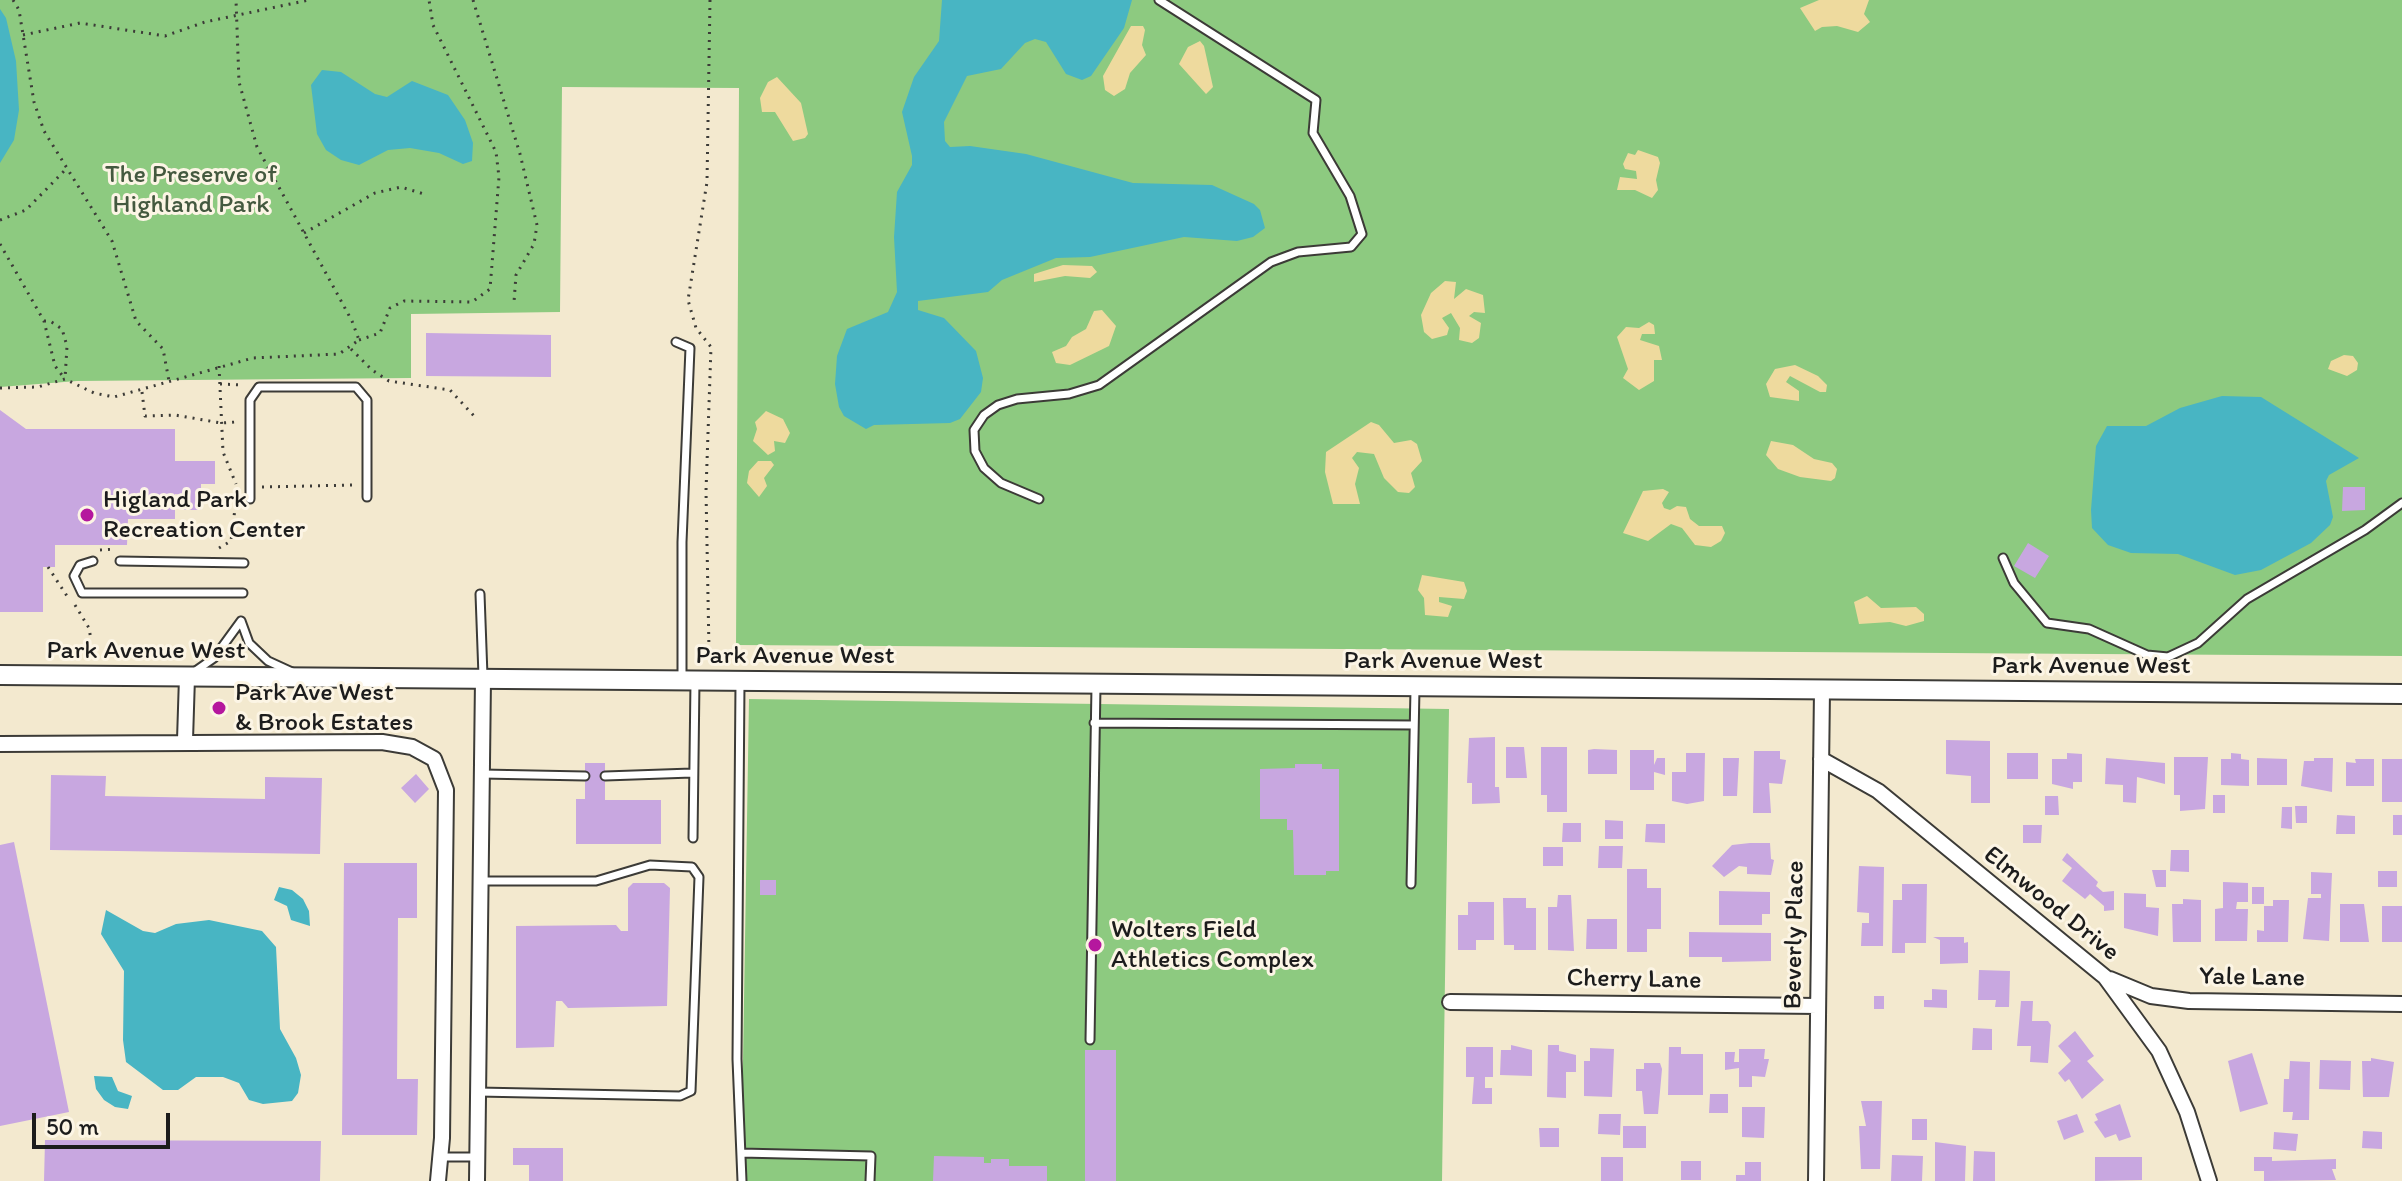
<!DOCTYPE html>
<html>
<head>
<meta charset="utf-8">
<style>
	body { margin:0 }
	#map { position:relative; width:2402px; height:1181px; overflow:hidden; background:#f3e9cf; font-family:Itim,sans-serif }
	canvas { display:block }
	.scale { position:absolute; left:32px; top:1113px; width:138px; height:36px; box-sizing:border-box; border:4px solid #1c1c1c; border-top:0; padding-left:10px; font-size:24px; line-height:28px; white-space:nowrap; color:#1c1c1c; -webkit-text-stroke:6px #fcf5e5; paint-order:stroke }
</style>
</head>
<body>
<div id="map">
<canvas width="2402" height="1181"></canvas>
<div class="scale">50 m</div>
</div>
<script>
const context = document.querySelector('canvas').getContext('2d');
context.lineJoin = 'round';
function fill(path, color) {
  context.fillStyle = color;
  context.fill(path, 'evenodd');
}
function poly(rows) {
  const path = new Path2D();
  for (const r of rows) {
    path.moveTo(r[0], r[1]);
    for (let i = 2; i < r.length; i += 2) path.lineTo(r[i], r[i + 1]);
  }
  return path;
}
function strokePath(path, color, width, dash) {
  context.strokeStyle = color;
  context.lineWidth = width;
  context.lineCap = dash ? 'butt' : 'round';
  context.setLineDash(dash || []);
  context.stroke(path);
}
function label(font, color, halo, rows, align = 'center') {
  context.font = font + ' Itim,sans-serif';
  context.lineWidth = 6;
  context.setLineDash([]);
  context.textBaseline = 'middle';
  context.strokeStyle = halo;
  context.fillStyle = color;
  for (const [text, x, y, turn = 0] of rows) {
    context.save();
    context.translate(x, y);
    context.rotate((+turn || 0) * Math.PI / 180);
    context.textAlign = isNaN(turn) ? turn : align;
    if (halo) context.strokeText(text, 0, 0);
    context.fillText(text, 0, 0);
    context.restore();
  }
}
const green = poly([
	[0,0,2402,0,2402,656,736,645,739,88,562,87,560,312,411,314,411,378,77,381,0,387],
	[749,699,1449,709,1442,1181,741,1181]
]);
const sand = poly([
	[1819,0,1869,0,1864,14,1870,22,1858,32,1837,26,1822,27,1815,31,1800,8],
	[1131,26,1143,26,1145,30,1142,45,1146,55,1130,73,1125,89,1114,96,1105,90,1103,76],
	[1200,41,1204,46,1213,87,1206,94,1179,64,1188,47],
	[777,77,801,103,808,134,805,138,793,141,775,112,762,112,760,98,768,82],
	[1638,150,1658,157,1660,163,1656,180,1658,190,1652,198,1635,190,1617,190,1620,177,1637,179,1636,171,1625,169,1623,164,1628,153,1635,155],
	[1063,265,1092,266,1097,272,1090,278,1065,276,1034,282,1034,274],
	[1445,281,1456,282,1454,299,1466,289,1483,295,1485,313,1474,312,1469,316,1481,323,1479,338,1472,343,1459,340,1460,328,1451,313,1442,318,1449,328,1447,335,1432,339,1424,332,1421,315,1431,293],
	[1102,310,1116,326,1109,346,1070,365,1056,363,1052,352,1066,346,1072,337,1086,329,1094,311],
	[1649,322,1654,325,1655,334,1642,334,1640,340,1659,346,1662,360,1654,360,1654,381,1639,390,1623,378,1628,369,1617,337,1626,327,1639,328],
	[2344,355,2353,356,2358,363,2357,370,2347,376,2328,369,2331,361],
	[1795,365,1818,376,1827,385,1826,392,1820,392,1790,376,1786,382,1799,391,1799,401,1770,397,1766,384,1775,369],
	[766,411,783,419,790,433,785,443,774,441,775,451,768,455,753,441,757,429,755,422],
	[1371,422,1379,425,1394,443,1411,440,1417,444,1422,461,1411,473,1415,487,1409,493,1398,492,1384,478,1374,454,1357,452,1352,458,1359,468,1355,484,1360,504,1333,504,1325,472,1326,452],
	[1771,441,1793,445,1814,459,1832,463,1837,469,1835,478,1831,481,1800,477,1778,469,1766,455],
	[758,461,771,461,774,465,764,478,767,486,759,497,747,483,749,471],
	[1663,489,1669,492,1662,503,1664,508,1670,510,1677,506,1686,507,1690,519,1699,526,1722,526,1725,533,1721,541,1711,547,1695,545,1682,528,1671,524,1648,541,1623,533,1643,491],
	[1422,575,1464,582,1467,591,1464,599,1439,597,1439,602,1452,606,1448,617,1425,615,1424,598,1418,590],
	[1867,596,1881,608,1916,607,1924,614,1924,621,1906,626,1890,622,1859,624,1854,602]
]);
const water = poly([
	[942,0,1132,0,1124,28,1091,76,1082,80,1066,74,1046,42,1035,39,1025,43,1001,69,967,76,944,122,945,141,950,147,970,146,1026,154,1133,183,1212,185,1254,204,1260,210,1265,228,1253,237,1237,241,1184,237,1090,257,1056,258,1002,280,988,292,918,301,918,310,944,318,976,351,983,378,981,392,960,419,950,423,874,425,866,429,844,416,839,407,835,384,837,356,847,329,888,312,897,292,894,237,897,192,912,165,912,156,902,112,914,77,939,41],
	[0,9,6,18,16,61,19,110,14,140,0,163],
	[322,70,341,72,375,94,387,97,412,81,448,95,465,120,473,143,472,161,463,164,439,153,410,148,388,150,359,165,341,160,326,150,317,134,311,85],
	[2222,396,2261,397,2359,458,2329,475,2326,481,2333,517,2330,525,2311,543,2287,556,2261,570,2235,575,2178,554,2131,553,2108,545,2092,528,2091,510,2096,446,2107,426,2146,426,2180,408],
	[279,887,292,890,303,899,309,911,310,926,291,920,287,906,274,900],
	[106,910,143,931,155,933,176,924,209,920,262,931,276,947,280,1029,296,1058,301,1075,298,1093,292,1101,263,1104,249,1100,239,1083,223,1077,196,1077,178,1090,163,1090,126,1062,123,1040,124,971,101,934],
	[94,1076,112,1077,118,1091,132,1096,128,1109,115,1107,104,1100,96,1089]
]);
const building = poly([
	[426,333,551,335,551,377,426,376],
	[0,410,26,429,175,429,175,461,215,461,215,484,201,484,201,510,184,510,184,495,175,494,175,519,128,519,127,545,55,545,55,567,43,567,43,612,0,612],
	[2343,487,2365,487,2365,510,2342,511],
	[2028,543,2049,556,2035,578,2014,566],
	[1495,737,1495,787,1499,787,1500,803,1472,804,1472,783,1467,783,1469,738],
	[1946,740,1990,741,1990,803,1971,803,1971,776,1946,774],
	[1506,747,1524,747,1527,778,1506,778],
	[1541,747,1567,747,1567,812,1547,812,1547,795,1541,795],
	[1594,749,1617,750,1617,774,1588,774,1588,750],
	[1630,750,1654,750,1654,765,1657,758,1665,758,1665,775,1654,772,1654,790,1630,790],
	[1754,751,1780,751,1780,759,1786,760,1782,784,1769,783,1771,813,1753,813],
	[1686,753,1705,753,1704,801,1687,804,1672,801,1672,772,1686,772],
	[2007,753,2038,753,2038,779,2007,779],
	[2067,753,2082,754,2082,782,2073,782,2073,789,2052,784,2052,759,2067,759],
	[2231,753,2241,754,2241,759,2249,760,2249,786,2221,785,2221,759,2231,759],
	[2174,757,2208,757,2205,809,2180,811,2180,795,2174,795],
	[1723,758,1739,758,1737,796,1723,796],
	[2106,758,2165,763,2165,784,2137,777,2136,803,2123,802,2123,785,2105,784],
	[2257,758,2287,759,2287,785,2257,785],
	[2314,758,2333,758,2332,792,2301,786,2304,761,2314,761],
	[2355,759,2374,759,2374,786,2346,786,2346,762,2356,763],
	[2382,759,2402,759,2402,802,2382,802],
	[585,763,605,763,605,800,661,800,661,844,576,844,576,799,585,799],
	[1295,764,1322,764,1322,769,1339,769,1339,871,1326,871,1326,875,1294,875,1293,830,1287,830,1287,819,1260,819,1260,769,1295,768],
	[416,774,429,789,415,803,401,788],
	[51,775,106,776,105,796,265,799,265,777,322,778,320,854,50,850],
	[2213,795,2225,795,2225,813,2213,813],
	[2045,796,2058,796,2059,815,2045,815],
	[2295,806,2307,806,2307,823,2296,823],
	[2282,807,2292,807,2292,829,2281,828],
	[2337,815,2355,816,2355,834,2336,834],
	[2393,815,2402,815,2402,835,2393,835],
	[1605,820,1623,821,1623,839,1605,839],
	[1563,823,1581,823,1581,842,1562,842],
	[1646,824,1665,824,1665,843,1645,842],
	[2023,825,2042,825,2041,843,2023,843],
	[14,842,69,1112,0,1126,0,845],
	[1750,843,1770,843,1771,859,1774,860,1771,875,1747,874,1747,867,1739,866,1724,877,1712,866,1732,845],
	[1599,846,1623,846,1622,868,1598,868],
	[1543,847,1563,847,1563,866,1543,866],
	[2171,850,2189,850,2189,872,2170,871],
	[2067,853,2098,882,2096,886,2103,892,2114,891,2114,910,2104,911,2104,906,2090,894,2085,899,2062,881,2072,868,2062,860],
	[344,863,417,863,417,918,398,918,397,1079,418,1079,417,1135,342,1135],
	[1859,866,1884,867,1883,946,1861,946,1862,923,1869,923,1869,913,1857,912],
	[1627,869,1647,869,1647,888,1661,888,1661,929,1647,929,1647,952,1627,952],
	[2152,870,2166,870,2166,887,2156,887],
	[2378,871,2397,871,2397,887,2378,887],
	[2311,872,2332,873,2329,941,2303,939,2308,898,2321,898,2321,894,2311,894],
	[760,880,776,880,776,895,760,895],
	[2223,882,2248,883,2248,902,2237,902,2236,909,2248,909,2247,941,2215,941,2215,909,2223,908],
	[633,883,664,883,670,888,667,1006,568,1008,562,1001,556,1001,554,1047,516,1048,516,926,616,925,621,931,628,931,628,888],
	[1902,884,1927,884,1926,943,1905,943,1905,953,1892,953,1893,900,1902,900],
	[2252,887,2264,887,2264,904,2252,904],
	[1719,891,1770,892,1770,914,1762,914,1762,925,1719,925],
	[2124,893,2146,894,2146,907,2159,908,2158,936,2124,928],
	[1558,895,1571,895,1574,951,1548,950,1548,907,1557,907],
	[1503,898,1526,898,1526,908,1536,908,1536,950,1514,950,1514,945,1504,945],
	[2183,899,2201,900,2201,942,2173,942,2172,904,2183,904],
	[2273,900,2289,900,2288,942,2257,942,2257,930,2264,931,2264,906,2273,906],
	[1468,902,1494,902,1494,940,1476,940,1476,950,1458,950,1458,915,1468,915],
	[2340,904,2364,904,2369,942,2340,942],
	[2382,906,2402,906,2402,942,2382,942],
	[1587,919,1617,919,1617,949,1586,949],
	[1689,932,1771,933,1771,961,1722,962,1722,957,1689,957],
	[1933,937,1964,937,1964,943,1968,942,1968,963,1940,964,1940,940],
	[1979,970,2010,971,2009,1007,1995,1007,1996,1000,1978,1000],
	[1932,989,1947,990,1947,1008,1924,1007,1924,1000,1932,1000],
	[1874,996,1884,996,1884,1009,1874,1009],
	[2021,1001,2033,1001,2032,1021,2048,1021,2051,1025,2048,1063,2030,1062,2031,1046,2017,1046],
	[1973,1028,1992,1029,1992,1050,1972,1050],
	[2075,1031,2094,1056,2087,1061,2104,1080,2082,1099,2069,1079,2065,1082,2058,1073,2071,1061,2058,1046],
	[1511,1045,1532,1050,1532,1076,1500,1075,1501,1050,1511,1050],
	[1548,1045,1559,1045,1559,1051,1576,1055,1576,1072,1566,1072,1566,1098,1547,1097],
	[1466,1047,1493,1047,1493,1077,1485,1077,1485,1088,1492,1088,1492,1104,1472,1104,1474,1077,1466,1077],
	[1669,1047,1681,1047,1681,1054,1703,1054,1703,1095,1668,1095],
	[1590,1048,1614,1049,1612,1097,1584,1096,1584,1061,1590,1061],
	[1739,1049,1765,1049,1764,1059,1769,1059,1765,1077,1752,1076,1752,1087,1739,1087,1739,1068,1725,1070,1725,1052,1735,1052,1734,1062,1739,1062],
	[1085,1050,1116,1050,1116,1181,1085,1181],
	[2252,1053,2268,1104,2240,1112,2228,1061],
	[2371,1058,2394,1062,2389,1097,2363,1097,2362,1061,2371,1061],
	[2320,1060,2351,1061,2350,1090,2319,1089],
	[2290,1061,2310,1062,2309,1120,2292,1120,2293,1112,2283,1112,2284,1079,2289,1079],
	[1644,1063,1660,1063,1662,1069,1658,1114,1644,1114,1642,1091,1636,1091,1636,1069,1644,1069],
	[1710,1094,1728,1094,1728,1113,1709,1113],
	[1861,1101,1882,1101,1880,1169,1861,1169,1859,1126,1866,1126],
	[2120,1104,2131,1137,2119,1141,2116,1134,2105,1138,2094,1122,2098,1120,2095,1114],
	[1742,1107,1765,1107,1764,1138,1742,1137],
	[1599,1114,1621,1114,1620,1135,1598,1134],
	[2077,1114,2084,1132,2064,1140,2057,1121],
	[1912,1119,1927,1119,1927,1140,1912,1140],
	[1623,1126,1646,1126,1646,1148,1623,1148],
	[1539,1128,1559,1128,1559,1147,1540,1147],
	[2363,1131,2382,1132,2382,1149,2362,1148],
	[2274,1132,2298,1134,2296,1151,2273,1149],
	[45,1140,321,1141,320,1181,44,1181],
	[1935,1142,1966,1146,1965,1181,1935,1181],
	[513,1148,563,1148,563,1181,529,1181,529,1165,513,1165],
	[1974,1151,1995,1152,1995,1181,1973,1181],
	[1892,1155,1923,1156,1922,1181,1891,1181],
	[934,1156,984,1157,984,1163,991,1163,991,1159,1009,1159,1009,1166,1047,1166,1047,1181,933,1181],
	[1601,1157,1623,1157,1623,1181,1601,1181],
	[2095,1157,2142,1157,2142,1180,2095,1181],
	[2254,1157,2272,1157,2272,1161,2336,1159,2336,1169,2332,1169,2336,1180,2264,1181,2264,1171,2254,1171],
	[1681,1161,1701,1161,1701,1180,1681,1180],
	[1745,1162,1761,1162,1761,1181,1736,1181,1736,1175,1745,1175]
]);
const path = poly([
	[13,0,19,10,34,102,44,131,112,241,136,321,163,349,169,381],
	[473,0,520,154,537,225,534,244,516,275,514,302],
	[23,35,80,23,165,36,205,22,309,0],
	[0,220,26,210,68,167],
	[304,233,375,193,401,187,424,194],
	[0,244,44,321,55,366,65,379],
	[44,321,50,321,62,329,67,346,65,379],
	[359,340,380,333,390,308,404,301,472,302,490,289,499,177,496,152,433,25,429,0],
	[351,349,372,370,389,381,450,390,475,417],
	[219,366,223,452,236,484],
	[220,384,244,385],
	[0,388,38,387,65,379,94,393,114,397,253,358,339,354,359,340,352,321,257,147,239,82,236,0],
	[142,392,145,416,175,415,221,423,236,422],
	[262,487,354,485],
	[219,548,231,541,237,492],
	[100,550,116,549],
	[48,567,67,596],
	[75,605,89,628,91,640],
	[709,650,706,491,711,347,696,328,688,300,707,182,710,0]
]);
const service = poly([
	[676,342,690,348,682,542,682,678],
	[250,499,250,400,259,387,356,387,367,400,367,497],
	[1039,499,1001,483,984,468,975,451,974,430,984,415,998,405,1017,399,1069,394,1099,385,1271,262,1298,252,1351,247,1362,234,1350,196,1313,133,1316,100,1159,0],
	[2003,558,2014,583,2047,623,2089,629,2147,655,2168,657,2198,643,2247,599,2365,530,2402,503],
	[93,561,80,565,74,576,82,593,243,593],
	[120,561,244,563],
	[480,594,483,676],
	[241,621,249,643,268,661,292,672],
	[194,672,214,658,241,621],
	[740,683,737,1059,742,1181],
	[1094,723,1414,725],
	[482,774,585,776],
	[605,776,692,773],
	[693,838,695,681],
	[1411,884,1415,689],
	[1090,1040,1096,686],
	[478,1092,680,1096,691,1091,699,877,692,867,650,865,596,881,481,881],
	[741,1153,871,1156,870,1181],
	[440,1157,478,1157]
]);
const minor = poly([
	[185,740,187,677],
	[0,744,382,742,412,747,434,759,446,790,442,1138,438,1181],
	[1821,759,1878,791,2105,977,2159,1051,2187,1112,2209,1181],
	[2110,979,2151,996,2189,1001,2402,1004],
	[1450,1002,1818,1006],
	[477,1181,483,679],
	[1816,1181,1822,690]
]);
const tertiary = poly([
	[0,675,2402,694]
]);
const markers = [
	[87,515,8,"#b5179e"],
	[219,708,8,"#b5179e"],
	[1095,945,8,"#b5179e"]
];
const parkNames = [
	["The Preserve of",191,175],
	["Highland Park",191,205]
];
const poiNames = [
	["Higland Park",103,500],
	["Recreation Center",103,530],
	["Park Ave West",235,693],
	["& Brook Estates",235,723],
	["Wolters Field",1111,930],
	["Athletics Complex",1111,960]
];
const streetNames = [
	["Park Avenue West",146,651],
	["Park Avenue West",795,656],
	["Park Avenue West",1443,661],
	["Park Avenue West",2091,666],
	["Elmwood Drive",2051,904,39],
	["Beverly Place",1795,935,-89],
	["Yale Lane",2252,978,1],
	["Cherry Lane",1634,980,1]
];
fill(green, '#8dca80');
fill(sand, '#eeda9e');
fill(water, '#48b5c3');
fill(building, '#c8a7e0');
strokePath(service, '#3c3b37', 11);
strokePath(minor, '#3c3b37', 18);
strokePath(tertiary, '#3c3b37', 22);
strokePath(path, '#3c3b37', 3, [2, 6]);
strokePath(service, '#fff', 7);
strokePath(minor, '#fff', 14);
strokePath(tertiary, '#fff', 18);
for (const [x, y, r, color] of markers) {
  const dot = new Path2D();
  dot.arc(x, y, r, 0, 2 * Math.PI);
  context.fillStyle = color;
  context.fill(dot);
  strokePath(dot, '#fcf5e5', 3);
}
label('26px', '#44593f', '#fcf5e5', parkNames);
label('26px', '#1c1c1c', '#fcf5e5', poiNames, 'left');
label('26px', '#1c1c1c', '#fcf5e5', streetNames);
</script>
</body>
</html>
